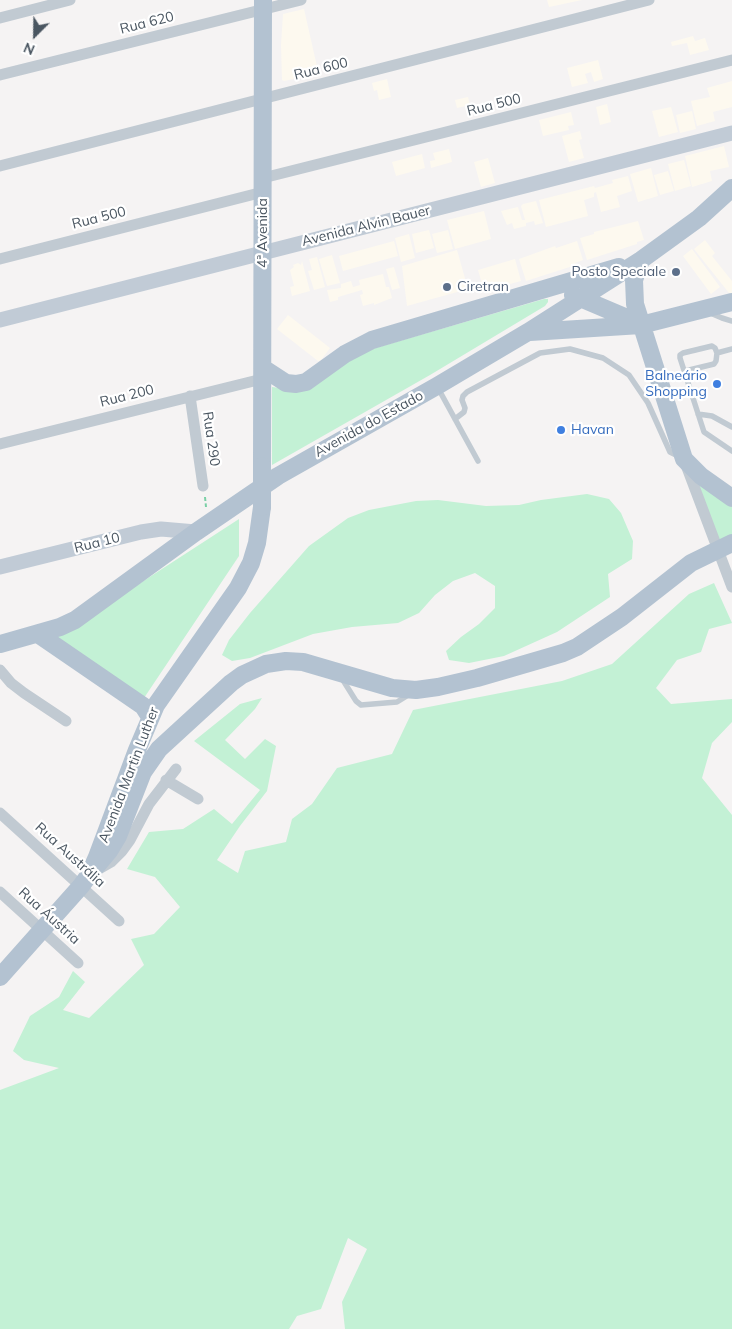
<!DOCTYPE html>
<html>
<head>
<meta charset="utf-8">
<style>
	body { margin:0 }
	#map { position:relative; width:732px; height:1329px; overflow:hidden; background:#f5f3f3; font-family:Mulish,sans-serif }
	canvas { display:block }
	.north { position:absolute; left:10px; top:10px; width:50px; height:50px; -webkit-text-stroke:4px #fff; paint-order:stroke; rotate:203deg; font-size:14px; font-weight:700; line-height:20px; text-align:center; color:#4a5661 }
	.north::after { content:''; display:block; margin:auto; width:18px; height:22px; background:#4a5661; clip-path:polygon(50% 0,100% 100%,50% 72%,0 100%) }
</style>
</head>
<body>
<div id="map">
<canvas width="732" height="1329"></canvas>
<div class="north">N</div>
</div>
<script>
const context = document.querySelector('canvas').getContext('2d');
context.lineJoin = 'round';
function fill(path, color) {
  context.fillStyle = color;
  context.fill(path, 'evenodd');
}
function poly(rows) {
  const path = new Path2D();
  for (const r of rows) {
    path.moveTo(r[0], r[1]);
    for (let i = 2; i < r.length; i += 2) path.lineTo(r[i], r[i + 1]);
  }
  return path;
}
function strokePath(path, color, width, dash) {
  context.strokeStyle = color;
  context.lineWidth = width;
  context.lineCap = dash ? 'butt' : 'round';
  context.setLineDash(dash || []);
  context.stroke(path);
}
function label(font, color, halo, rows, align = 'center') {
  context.font = font + ' Mulish,sans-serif';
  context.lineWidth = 4.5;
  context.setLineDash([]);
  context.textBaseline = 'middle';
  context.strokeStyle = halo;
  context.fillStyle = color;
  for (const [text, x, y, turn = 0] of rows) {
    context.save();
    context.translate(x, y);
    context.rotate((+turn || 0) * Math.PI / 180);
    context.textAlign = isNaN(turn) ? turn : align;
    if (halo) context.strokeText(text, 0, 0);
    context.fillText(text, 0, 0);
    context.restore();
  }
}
const commercial = poly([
	[547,0,582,0,549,7],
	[304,9,318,71,308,73,307,71,302,72,303,77,284,81,282,80,281,45,283,14],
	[693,36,695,41,705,38,709,50,690,55,687,43,672,46,671,42],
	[598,60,603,79,594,82,591,72,585,74,588,83,572,87,567,68],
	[387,79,391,97,379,100,377,90,374,91,372,83],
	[732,81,732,107,713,112,715,121,697,126,691,101,710,97,707,88],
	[468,97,470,105,457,108,455,100],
	[607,104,611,122,600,125,596,107],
	[671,107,678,132,659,137,652,111],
	[692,111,696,129,680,133,676,115],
	[571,112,574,125,568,126,569,130,543,136,539,120],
	[580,131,582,139,579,140,584,158,569,162,562,136],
	[724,146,729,167,710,171,712,181,692,187,685,156],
	[449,149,452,162,431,168,430,161,435,160,433,153],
	[422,154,425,168,396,176,392,162],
	[488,158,495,183,481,187,474,162],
	[684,160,691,186,675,191,668,164],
	[651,168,658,196,638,202,630,174],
	[668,171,674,191,660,195,654,175],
	[628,176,632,191,617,196,620,207,601,212,596,192,594,193,594,197,584,200,588,216,546,227,539,200,594,186,595,188,613,183,612,180],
	[536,201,543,223,535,225,534,221,526,223,526,226,514,229,512,223,507,225,501,211,518,207,522,220,525,220,521,206,523,204],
	[484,211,491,239,455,249,447,220],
	[638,221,644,240,637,242,637,244,587,260,580,238,594,234,594,232],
	[429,230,434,248,416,253,412,234],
	[448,230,453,249,437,253,432,234],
	[409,234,415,258,401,262,395,238],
	[705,240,715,253,712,256,732,281,732,293,729,293,694,249],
	[394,241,398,256,343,271,339,256],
	[577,241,583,260,575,263,576,265,526,281,519,259,555,246,556,248],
	[692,249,720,287,711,294,683,256],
	[457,250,468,289,407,306,402,266],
	[332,255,340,283,327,286,319,259],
	[317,257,325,287,314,290,308,271,312,270,309,259],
	[515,259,521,281,484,291,478,270],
	[302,261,310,291,292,296,290,287,294,286,290,270,294,267,293,265,298,263,301,265],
	[394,267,400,288,392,290,386,269],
	[383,274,386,287,389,287,392,298,374,305,374,303,363,306,360,295,363,294,362,290,338,297,338,300,330,302,327,290,341,288,341,284,351,281,353,287,360,285,359,280],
	[288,315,330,348,321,360,318,361,277,329]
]);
const green = poly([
	[544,299,548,299,548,302,545,306,430,375,272,465,272,387,295,390,342,362,372,349],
	[698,483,732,507,732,535,719,541],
	[587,494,609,499,621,513,633,541,632,559,608,574,610,597,557,632,504,656,469,663,449,660,446,651,461,637,479,624,495,608,495,586,475,573,453,581,435,595,419,613,398,623,352,627,313,634,250,658,232,661,222,655,229,640,250,613,309,546,348,518,369,510,416,501,438,500,486,506,519,505,541,500],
	[239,519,239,556,144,698,54,639],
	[714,583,732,623,709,629,701,652,677,660,656,688,671,704,732,699,732,722,712,743,702,778,732,815,732,1329,345,1329,342,1302,367,1249,348,1238,321,1309,297,1316,289,1329,0,1329,0,1090,59,1068,24,1060,13,1051,30,1016,59,997,73,971,85,982,63,1010,89,1018,144,965,131,939,154,934,180,907,155,877,127,869,149,832,183,829,214,809,232,824,260,790,194,741,240,704,262,698,255,709,225,740,245,759,265,739,276,746,267,791,240,826,217,860,238,873,245,851,286,842,292,819,312,804,337,768,392,754,413,710,562,681,612,664,689,594]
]);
const path = poly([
	[205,497,206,507]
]);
const lane = poly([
	[708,312,722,318,732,321],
	[717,353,732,349],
	[685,371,714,364,716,361,717,353,715,348,712,346,683,353,680,355,680,358,704,432,732,451],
	[438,388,478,461],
	[698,414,712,416,732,427],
	[455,419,464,412,465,408,462,400,463,396,467,392,540,353,570,349,603,358,629,375,648,403,670,452,680,457],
	[341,677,356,701,361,705,397,702,410,694]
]);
const street = poly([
	[0,18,70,0],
	[0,75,301,0],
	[0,166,649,0],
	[263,178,732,60],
	[0,259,263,192],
	[190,396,203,486],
	[0,444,262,379],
	[686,465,732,587],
	[0,670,11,683,24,693,66,721],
	[166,780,198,799],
	[0,813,119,921],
	[97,870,111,862,122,851,130,840,149,804,176,769],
	[0,892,78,963]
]);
const secondary = poly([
	[0,320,732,133],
	[0,567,141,532,161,529,196,532]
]);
const primary = poly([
	[641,260,634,280,635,304,684,459,701,476,732,498],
	[573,295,639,323],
	[530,332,641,325,732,302],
	[263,368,286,383,296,384,306,382,345,354,372,340,619,267],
	[262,466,263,0],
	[38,634,143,706,150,717],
	[0,644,60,627,75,620,196,532,278,476,437,386,528,332,641,260,699,218,732,188],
	[89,875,109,851,118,836,143,772,159,749,231,683,242,675,266,664,286,661,303,662,392,688,416,690,438,687,477,678,563,653,577,647,622,617,691,563,732,543],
	[0,977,81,886,89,875,97,857,137,750,156,705,238,588,251,563,257,543,262,507]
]);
const primaryBridge = poly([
	[262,507,262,466]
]);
const markers = [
	[676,272,5,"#5c6f8a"],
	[447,287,5,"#5c6f8a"],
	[717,384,5,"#3f7fe0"],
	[561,430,5,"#3f7fe0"]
];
const streetNames = [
	["Rua 620",147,23,-14],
	["Rua 600",321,69,-14],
	["Rua 500",494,105,-14],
	["Rua 500",99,218,-14],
	["Avenida Alvin Bauer",366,226,-14],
	["4ª Avenida",263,233,-90],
	["Rua 200",127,396,-14],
	["Avenida do Estado",369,424,-29],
	["Rua 290",211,439,82],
	["Rua 10",97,543,-14],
	["Avenida Martin Luther",129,775,-69],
	["Rua Austrália",70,855,42],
	["Rua Áustria",49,916,42]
];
const serviceNames = [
	["Posto Speciale",666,272],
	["Ciretran",457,287,"left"]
];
const shopNames = [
	["Balneário",707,376],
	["Shopping",707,392],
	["Havan",571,430,"left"]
];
fill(commercial, '#fdf9ef');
fill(green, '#c3f1d5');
strokePath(path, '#7ad0a6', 2, [4, 2.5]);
strokePath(lane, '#c1cad2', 5.5);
strokePath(street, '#c1cad2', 11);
strokePath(secondary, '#c1cbd6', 15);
strokePath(primary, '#b3c2d1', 18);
strokePath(primaryBridge, '#b3c2d1', 18);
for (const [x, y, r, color] of markers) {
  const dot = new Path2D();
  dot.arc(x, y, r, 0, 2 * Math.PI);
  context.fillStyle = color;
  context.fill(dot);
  strokePath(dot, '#fff', 2);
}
label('14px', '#4a5661', '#fff', streetNames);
label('14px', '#4e5e75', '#fff', serviceNames, 'right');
label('14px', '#366cbe', '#fff', shopNames, 'right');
</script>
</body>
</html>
